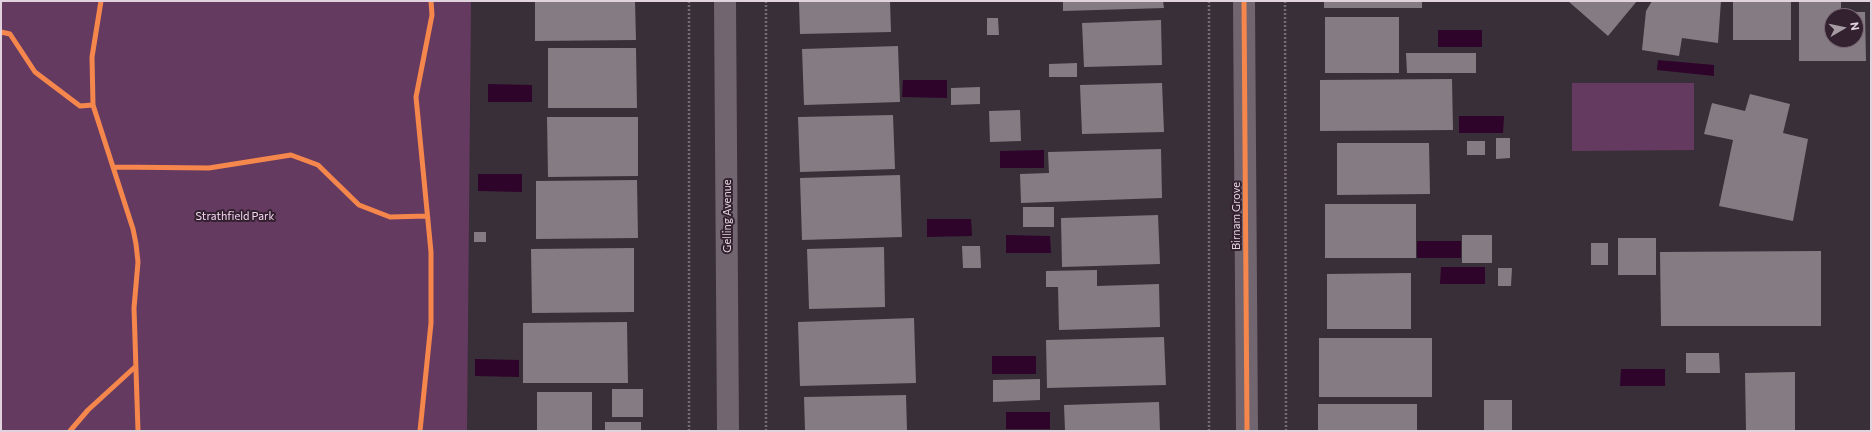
<!DOCTYPE html>
<html>
<head>
<meta charset="utf-8">
<style>
	body { margin:0 }
	#map { position:relative; width:1872px; height:432px; overflow:hidden; background:#392f38; font-family:Commissioner,sans-serif }
	canvas { display:block }
	.frame { position:absolute; inset:0; border:2px solid #e0d3dd; pointer-events:none }
	.north { position:absolute; left:1824px; top:8px; width:40px; height:40px; box-sizing:border-box; background:#332130; border:1px solid #786875; border-radius:50%; rotate:81deg; font-size:11px; font-weight:700; line-height:16px; text-align:center; color:#e0d3dd }
	.north::after { content:''; display:block; margin:auto; width:14px; height:18px; background:#a69aa3; clip-path:polygon(50% 0,100% 100%,50% 72%,0 100%) }
</style>
</head>
<body>
<div id="map">
<canvas width="1872" height="432"></canvas>
<div class="frame"></div>
<div class="north">N</div>
</div>
<script>
const context = document.querySelector('canvas').getContext('2d');
context.lineJoin = 'round';
function fill(path, color) {
  context.fillStyle = color;
  context.fill(path, 'evenodd');
}
function poly(rows) {
  const path = new Path2D();
  for (const r of rows) {
    path.moveTo(r[0], r[1]);
    for (let i = 2; i < r.length; i += 2) path.lineTo(r[i], r[i + 1]);
  }
  return path;
}
function strokePath(path, color, width, dash) {
  context.strokeStyle = color;
  context.lineWidth = width;
  context.lineCap = dash ? 'butt' : 'round';
  context.setLineDash(dash || []);
  context.stroke(path);
}
function label(font, color, halo, rows, align = 'center') {
  context.font = font + ' Commissioner,sans-serif';
  context.lineWidth = 4;
  context.setLineDash([]);
  context.textBaseline = 'middle';
  context.strokeStyle = halo;
  context.fillStyle = color;
  for (const [text, x, y, turn = 0] of rows) {
    context.save();
    context.translate(x, y);
    context.rotate((+turn || 0) * Math.PI / 180);
    context.textAlign = isNaN(turn) ? turn : align;
    if (halo) context.strokeText(text, 0, 0);
    context.fillText(text, 0, 0);
    context.restore();
  }
}
const green = poly([
	[1,1,471,1,467,431,1,431],
	[1572,83,1694,83,1694,150,1572,151]
]);
const water = poly([
	[1438,30,1482,30,1482,47,1438,47],
	[1658,60,1714,65,1714,76,1657,70],
	[903,80,947,80,947,98,902,97],
	[488,84,532,85,532,102,488,102],
	[1459,116,1504,116,1503,133,1459,133],
	[1044,150,1044,168,1000,168,1000,151],
	[478,174,522,174,522,192,478,191],
	[927,219,971,219,972,236,927,237],
	[1006,235,1050,236,1051,253,1006,253],
	[1417,241,1461,241,1461,258,1417,258],
	[1441,267,1485,267,1485,284,1440,284],
	[992,356,1036,356,1036,374,992,374],
	[475,359,519,360,519,377,475,376],
	[1621,369,1665,369,1665,386,1620,386],
	[1006,412,1050,412,1050,429,1006,429]
]);
const building = poly([
	[535,1,635,1,636,40,535,41],
	[799,1,890,1,891,32,800,34],
	[1063,1,1163,1,1164,8,1063,11],
	[1324,1,1422,1,1422,8,1324,8],
	[1568,1,1637,1,1608,36],
	[1652,1,1721,1,1718,43,1682,38,1679,56,1642,50,1646,11],
	[1733,1,1791,1,1791,40,1733,40],
	[1799,1,1841,1,1841,12,1865,12,1866,61,1799,61],
	[1832,16,1856,16,1856,40,1832,40],
	[1325,17,1399,17,1399,73,1325,73],
	[987,18,998,18,999,35,987,35],
	[1161,20,1162,65,1084,67,1082,23],
	[898,46,900,102,804,105,802,49],
	[548,48,636,48,637,108,548,108],
	[1406,53,1476,53,1476,73,1407,73],
	[1077,63,1077,77,1049,77,1049,64],
	[1452,79,1453,130,1320,131,1320,80],
	[1162,83,1164,132,1082,134,1080,85],
	[980,87,980,104,951,105,951,88],
	[1750,94,1790,104,1783,133,1808,139,1793,221,1719,206,1733,140,1704,134,1712,103,1745,111],
	[1020,110,1021,141,990,142,989,111],
	[893,115,895,169,800,172,798,117],
	[547,117,638,117,638,176,548,177],
	[1496,138,1510,138,1510,158,1496,159],
	[1467,141,1485,141,1485,155,1467,155],
	[1337,143,1429,143,1430,194,1337,195],
	[1161,149,1162,198,1021,203,1020,174,1049,173,1048,152],
	[900,175,902,237,802,240,800,178],
	[637,180,638,238,536,239,536,181],
	[1325,204,1416,204,1416,258,1325,258],
	[1023,207,1054,207,1054,227,1023,227],
	[1158,215,1160,264,1062,267,1061,218],
	[474,232,486,232,486,242,474,242],
	[1462,235,1492,235,1492,263,1462,263],
	[1618,238,1656,238,1656,275,1618,275],
	[1591,243,1608,243,1608,265,1591,265],
	[962,246,980,246,981,268,963,268],
	[884,247,885,307,809,309,807,249],
	[634,248,634,312,532,313,531,249],
	[1821,251,1821,326,1661,326,1660,252],
	[1498,268,1512,268,1511,286,1498,286],
	[1097,270,1097,286,1159,284,1160,327,1059,330,1058,287,1046,287,1046,271],
	[1411,273,1411,329,1327,329,1327,274],
	[914,318,916,383,800,386,798,322],
	[627,322,628,383,523,383,523,323],
	[1164,337,1166,385,1047,388,1046,340],
	[1319,338,1432,338,1432,397,1319,397],
	[1686,353,1719,353,1720,373,1686,373],
	[1795,372,1795,431,1746,431,1745,373],
	[1040,379,1040,400,993,402,993,380],
	[612,389,643,389,643,417,612,417],
	[537,392,592,392,592,431,537,431],
	[906,395,907,431,805,431,804,397],
	[1484,400,1512,400,1512,431,1484,431],
	[1159,402,1160,431,1065,431,1064,405],
	[1318,404,1417,404,1417,431,1318,431],
	[605,422,641,422,641,431,605,431]
]);
const path = poly([
	[689,1,689,431],
	[1209,1,1209,431],
	[1285,1,1286,431],
	[766,431,766,1]
]);
const street = poly([
	[725,1,728,431],
	[1244,1,1247,431]
]);
const cycleway = poly([
	[101,1,92,57,93,105,133,229,136,244,138,262,134,308,138,431],
	[1244,1,1247,431],
	[1,32,10,34,35,72,80,106,93,105],
	[114,167,209,168,291,155,318,165,359,205,390,217,427,216],
	[70,431,88,410,135,367],
	[420,431,431,323,431,252,416,97,432,15,431,1]
]);
const parkNames = [
	["Strathfield Park",235,216]
];
const streetNames = [
	["Gelling Avenue",727,216,-90],
	["Birnam Grove",1236,216,-90]
];
fill(green, '#653a60');
fill(water, '#2e042b');
fill(building, '#857b83');
strokePath(path, '#756b74', 2.5, [2, 2]);
strokePath(street, '#716570', 22);
strokePath(cycleway, '#f5874c', 5);
label('11px', '#f8d8f3', '#332130', parkNames);
label('11px', '#e0d3dd', '#332130', streetNames);
</script>
</body>
</html>
